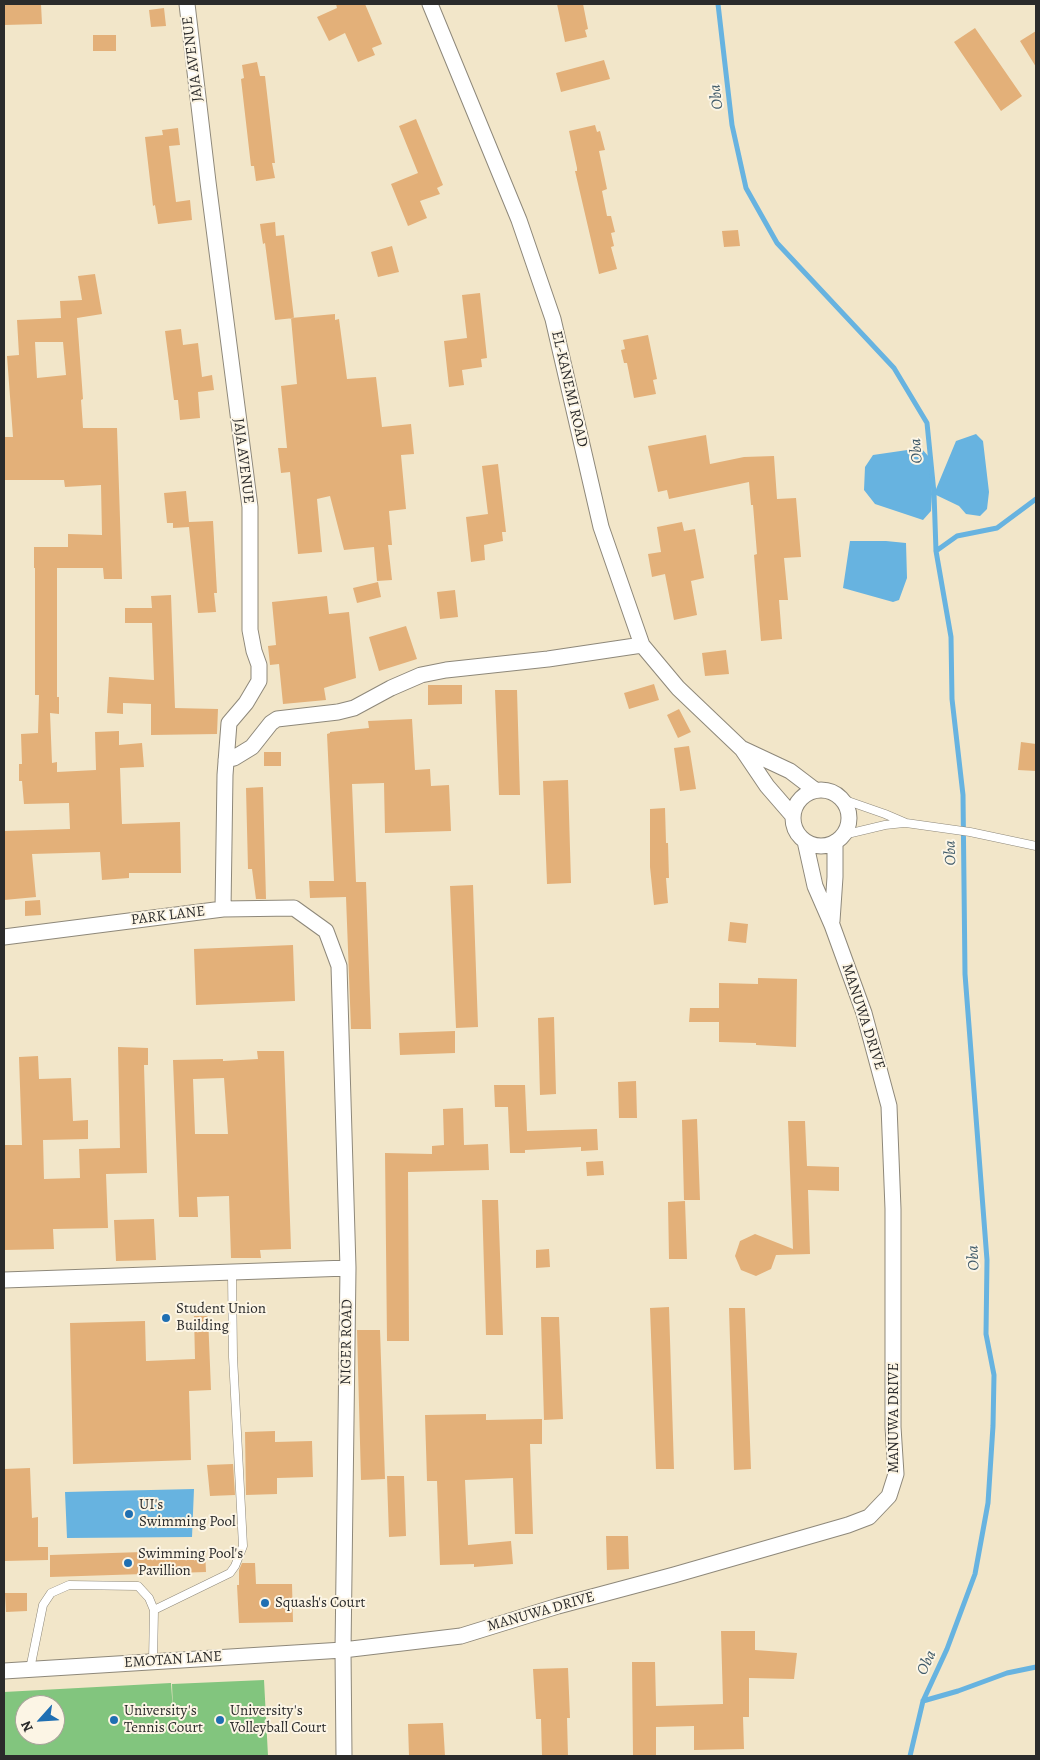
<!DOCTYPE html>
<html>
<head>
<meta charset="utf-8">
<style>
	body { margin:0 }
	#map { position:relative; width:1040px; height:1760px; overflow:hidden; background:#f2e6c9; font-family:Alegreya,serif }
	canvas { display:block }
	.frame { position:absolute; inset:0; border:5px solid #2b2b2b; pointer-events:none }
	.north { position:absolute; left:15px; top:1695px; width:50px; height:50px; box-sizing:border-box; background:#fcf5e5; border:1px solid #a8a49b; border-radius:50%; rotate:244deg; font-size:14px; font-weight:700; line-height:20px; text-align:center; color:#2b2b2b }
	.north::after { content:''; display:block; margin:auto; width:18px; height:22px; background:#1f6fb2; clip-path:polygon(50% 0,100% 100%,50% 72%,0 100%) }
</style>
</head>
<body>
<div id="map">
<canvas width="1040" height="1760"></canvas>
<div class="frame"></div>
<div class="north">N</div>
</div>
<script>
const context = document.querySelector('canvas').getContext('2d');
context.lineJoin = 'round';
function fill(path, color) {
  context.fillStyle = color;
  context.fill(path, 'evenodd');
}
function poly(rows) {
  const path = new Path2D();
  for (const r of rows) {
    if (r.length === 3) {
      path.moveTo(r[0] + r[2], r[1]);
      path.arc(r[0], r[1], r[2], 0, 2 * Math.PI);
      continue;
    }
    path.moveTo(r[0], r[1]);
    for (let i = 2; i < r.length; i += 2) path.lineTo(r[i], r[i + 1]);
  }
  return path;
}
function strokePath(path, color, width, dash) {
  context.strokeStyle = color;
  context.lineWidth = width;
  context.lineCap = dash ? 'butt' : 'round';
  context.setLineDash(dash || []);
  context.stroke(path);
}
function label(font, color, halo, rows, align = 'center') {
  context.font = font + ' Alegreya,serif';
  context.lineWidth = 4;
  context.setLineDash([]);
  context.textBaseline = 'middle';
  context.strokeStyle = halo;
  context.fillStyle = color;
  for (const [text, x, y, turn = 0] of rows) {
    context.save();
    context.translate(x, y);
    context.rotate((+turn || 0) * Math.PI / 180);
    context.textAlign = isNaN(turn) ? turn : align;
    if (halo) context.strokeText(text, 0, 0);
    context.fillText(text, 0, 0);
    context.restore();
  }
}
const green = poly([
	[264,1680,268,1756,4,1756,4,1692,171,1683,173,1711,172,1684],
	[25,1705,55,1705,55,1735,25,1735]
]);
const water = poly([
	[976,434,983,441,989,492,987,509,980,516,966,514,959,506,934,494,956,441],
	[921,448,930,458,932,494,931,511,923,520,875,504,864,490,865,467,873,455],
	[850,541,886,541,906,543,907,578,899,600,893,602,843,588],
	[194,1489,192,1537,67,1538,65,1492]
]);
const stream = poly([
	[718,4,732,125,746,188,777,243,894,368,927,423,934,493,936,551,951,637,952,699,963,795,965,974,987,1260,986,1334,994,1375,993,1426,988,1503,975,1574,947,1649,923,1701,910,1756],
	[936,551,957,536,997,528,1036,499],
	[923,1701,958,1691,1007,1673,1036,1667]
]);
const building = poly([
	[4,4,41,4,42,24,4,25],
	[336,4,365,4,382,44,372,48,375,55,358,62,345,33,329,41,317,17,337,8],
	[557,4,583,4,588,29,585,30,587,37,565,42],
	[164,8,166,26,151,27,149,10],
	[975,28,1022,96,1001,111,954,42],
	[1036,31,1036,67,1020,41],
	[93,35,116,35,116,51,93,51],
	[604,60,610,79,561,92,556,73],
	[257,62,260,76,265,76,275,163,272,163,275,178,256,181,254,166,251,166,241,79,244,78,242,65],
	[416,119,443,185,437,188,440,194,420,201,427,218,408,226,391,184,418,173,399,126],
	[595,125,597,132,600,131,605,150,599,151,607,189,602,191,607,216,611,216,615,232,611,233,614,246,611,247,617,269,599,274,575,171,577,171,577,168,569,131],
	[178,128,180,145,169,146,176,202,190,200,192,220,158,224,155,205,153,206,145,137,163,135,162,130],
	[275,222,276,236,284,235,294,318,275,320,265,243,263,244,260,224],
	[738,230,740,246,724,247,722,231],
	[392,246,399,272,378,277,371,252],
	[95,274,102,314,77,318,83,399,81,400,83,428,117,428,122,579,104,579,103,568,57,568,57,697,59,697,59,714,50,713,52,763,57,762,57,772,96,770,95,732,119,731,119,745,142,743,144,767,120,768,122,824,180,822,181,873,129,873,129,878,102,880,100,852,32,854,36,897,4,900,4,831,70,829,69,803,24,804,22,781,19,781,19,764,22,764,21,734,38,733,39,695,35,695,35,568,34,568,34,547,68,547,68,534,102,535,101,485,65,487,64,480,4,480,4,437,13,437,7,356,19,355,17,320,61,318,60,301,82,300,78,276],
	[35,342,63,342,66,375,37,378],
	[480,293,487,358,481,359,482,367,462,370,464,385,449,387,444,341,467,338,462,295],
	[335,314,335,320,339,319,347,379,376,377,382,427,411,424,414,454,401,455,406,509,389,511,392,545,388,545,392,580,377,581,374,547,344,550,330,496,317,499,322,552,298,554,290,472,281,473,278,448,287,448,281,386,297,384,291,318],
	[181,329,183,345,198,343,202,377,212,375,214,390,198,392,200,418,180,420,178,400,174,400,165,331],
	[648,335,657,379,653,380,656,394,634,398,627,363,624,363,621,350,625,349,623,340],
	[706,435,710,464,744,457,774,456,777,499,796,498,801,557,784,558,788,600,779,600,782,639,761,641,754,555,757,554,753,505,751,505,749,482,669,499,667,490,658,492,648,446],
	[498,464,506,532,502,532,503,541,484,545,485,560,471,562,466,517,488,514,482,466],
	[186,491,189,522,213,521,217,593,214,593,216,612,198,613,189,527,173,528,173,523,167,523,164,493],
	[682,522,684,531,695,529,704,578,691,581,697,615,674,620,665,574,652,577,648,554,661,552,657,527],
	[378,582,381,597,357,603,353,588],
	[455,590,458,617,440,619,437,592],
	[171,595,175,708,218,709,217,734,151,735,151,704,123,703,123,714,107,713,109,677,154,680,152,623,125,623,125,608,152,608,151,596],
	[327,596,329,614,349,612,356,678,324,688,326,700,283,704,279,664,270,665,268,646,276,645,272,602],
	[406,626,417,659,379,671,369,637],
	[726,650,729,674,705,676,702,653],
	[654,684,659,700,629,709,624,693],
	[428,685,462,685,462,704,428,705],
	[495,690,517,690,520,795,499,795],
	[679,709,691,732,678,738,667,715],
	[412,719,415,770,430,769,431,786,449,785,451,831,385,833,384,783,352,784,356,882,366,882,371,1029,351,1029,346,897,310,898,309,881,334,881,327,734,330,733,330,732,369,728,368,721],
	[1021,742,1036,744,1036,771,1018,770],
	[689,746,696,789,680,791,674,748],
	[264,752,281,752,281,766,264,766],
	[568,780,571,883,547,884,543,781],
	[263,787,266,899,256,899,252,869,248,869,246,788],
	[665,808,666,843,668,843,669,878,666,878,668,903,654,905,650,867,650,809],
	[473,885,478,1027,456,1028,450,886],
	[40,900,41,915,25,916,25,901],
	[730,922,748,924,746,943,728,941],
	[293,945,295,1001,196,1005,194,949],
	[758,978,797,979,796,1047,756,1045,756,1043,719,1042,719,1022,689,1022,690,1008,719,1008,719,983,758,984],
	[554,1017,556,1094,540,1095,538,1018],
	[455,1031,455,1053,400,1055,399,1033],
	[118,1047,148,1048,148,1065,144,1065,147,1173,106,1174,108,1228,53,1229,54,1249,4,1250,4,1145,22,1145,19,1057,38,1056,39,1079,71,1078,73,1121,88,1120,88,1139,43,1140,44,1179,80,1178,79,1149,120,1148],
	[257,1051,284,1051,291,1249,260,1250,261,1258,231,1258,229,1196,197,1197,198,1217,179,1217,173,1060,223,1059,223,1061,258,1059],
	[224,1078,228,1134,195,1134,193,1079],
	[636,1081,637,1118,619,1118,618,1082],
	[494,1085,525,1085,527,1131,597,1129,598,1150,581,1151,581,1147,525,1150,525,1153,510,1153,508,1107,495,1107],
	[463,1108,464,1145,488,1144,489,1170,408,1172,409,1341,387,1341,385,1153,432,1154,432,1146,444,1145,443,1109],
	[697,1119,700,1200,684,1200,682,1120],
	[788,1121,805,1121,807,1166,839,1167,839,1191,808,1190,810,1254,776,1255,771,1269,756,1276,741,1270,735,1256,740,1241,755,1234,793,1249],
	[603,1161,604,1175,587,1176,586,1162],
	[482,1200,498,1200,503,1335,486,1335],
	[685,1201,687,1259,669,1259,668,1202],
	[154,1219,156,1260,116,1261,114,1220],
	[549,1249,550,1267,536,1268,536,1250],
	[669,1307,674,1469,656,1469,650,1308],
	[729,1308,745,1308,751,1469,734,1470],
	[194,1316,208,1316,211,1390,189,1391,191,1460,73,1464,70,1323,145,1321,146,1361,195,1359],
	[541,1317,559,1317,563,1419,544,1420],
	[357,1330,380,1330,385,1479,361,1480],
	[486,1414,486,1420,542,1419,542,1444,530,1444,533,1534,515,1534,513,1478,465,1480,468,1545,511,1541,513,1564,474,1567,474,1564,440,1565,437,1481,427,1481,425,1415],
	[275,1431,275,1442,312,1441,313,1477,277,1478,277,1494,246,1495,245,1432],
	[233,1464,235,1495,210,1496,207,1465],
	[30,1468,32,1518,38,1517,38,1547,48,1547,48,1560,4,1561,4,1469],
	[387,1476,404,1476,406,1536,389,1537],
	[606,1536,628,1536,629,1569,607,1570],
	[205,1550,206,1572,50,1577,50,1555],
	[242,1563,255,1563,256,1584,292,1584,293,1622,239,1623,237,1585,239,1585,239,1570],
	[5,1593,27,1593,27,1611,6,1612],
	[721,1631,755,1631,755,1650,797,1653,794,1679,749,1678,749,1717,743,1717,744,1749,694,1750,694,1726,656,1727,656,1756,633,1756,632,1662,655,1662,656,1706,723,1704],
	[568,1668,570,1718,567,1718,568,1756,542,1756,541,1719,536,1719,533,1669],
	[443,1723,445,1756,409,1756,408,1724]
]);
const lane = poly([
	[842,799,885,814,906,823,970,832,1036,846],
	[843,835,885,825,904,823],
	[154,1610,230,1573,235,1566,243,1546,233,1357,232,1274],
	[30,1669,43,1605,51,1593,69,1585,138,1586,149,1598,154,1610,153,1661]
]);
const street = poly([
	[187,4,208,182,250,507,250,630,254,651,259,665,259,681,246,703,229,723,225,775,223,909],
	[430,4,519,220,553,319,601,527,642,645,678,688,742,749,767,786,793,816],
	[743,749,790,771,815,790],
	[226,760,234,758,252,747,271,723,277,719,338,712,354,708,391,688,421,675,446,670,548,659,642,645],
	[821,818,28],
	[832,921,835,877,835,842],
	[4,937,223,909,294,908,326,931,339,966,348,1268,343,1650,344,1756],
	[4,1280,348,1268],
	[4,1671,343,1650,461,1636,558,1606,674,1575,848,1525,869,1517,889,1496,896,1474,893,1427,893,1209,889,1106,864,1013,832,925,815,886,805,841]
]);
const markers = [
	[166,1318,5,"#1f6fb2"],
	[129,1514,5,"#1f6fb2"],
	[128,1563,5,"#1f6fb2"],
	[265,1603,5,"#1f6fb2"],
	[114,1720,5,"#1f6fb2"],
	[220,1720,5,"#1f6fb2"]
];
const streetNames = [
	["JAJA AVENUE",193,59,-97],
	["EL-KANEMI ROAD",569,389,77],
	["JAJA AVENUE",243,461,83],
	["PARK LANE",168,916,-7],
	["MANUWA DRIVE",863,1017,72],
	["NIGER ROAD",347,1342,-89],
	["MANUWA DRIVE",894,1418,-90],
	["MANUWA DRIVE",541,1612,-16],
	["EMOTAN LANE",173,1660,-4]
];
const poiNames = [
	["Student Union",176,1309],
	["Building",176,1326],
	["UI's",139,1505],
	["Swimming Pool",139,1522],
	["Swimming Pool's",138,1554],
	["Pavillion",138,1571],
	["Squash's Court",275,1603],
	["University's",124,1711],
	["Tennis Court",124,1728],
	["University's",230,1711],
	["Volleyball Court",230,1728]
];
const waterNames = [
	["Oba",717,97,-97],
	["Oba",917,451,-94],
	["Oba",951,853,-91],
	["Oba",974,1258,-92],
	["Oba",927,1663,-65]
];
fill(green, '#82c57e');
fill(water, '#67b3e0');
strokePath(stream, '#67b3e0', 5);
fill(building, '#e3b079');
strokePath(lane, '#8e887a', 9);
strokePath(street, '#8e887a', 17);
strokePath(lane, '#fff', 8);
strokePath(street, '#fff', 15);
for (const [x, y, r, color] of markers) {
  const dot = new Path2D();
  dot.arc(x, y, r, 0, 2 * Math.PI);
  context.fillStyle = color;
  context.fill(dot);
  strokePath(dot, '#fcf5e5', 2);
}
label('15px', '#2b2b2b', '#fcf5e5', streetNames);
label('15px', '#2b2b2b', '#fcf5e5', poiNames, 'left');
label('italic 16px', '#405b6a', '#fcf5e5', waterNames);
</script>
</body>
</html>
